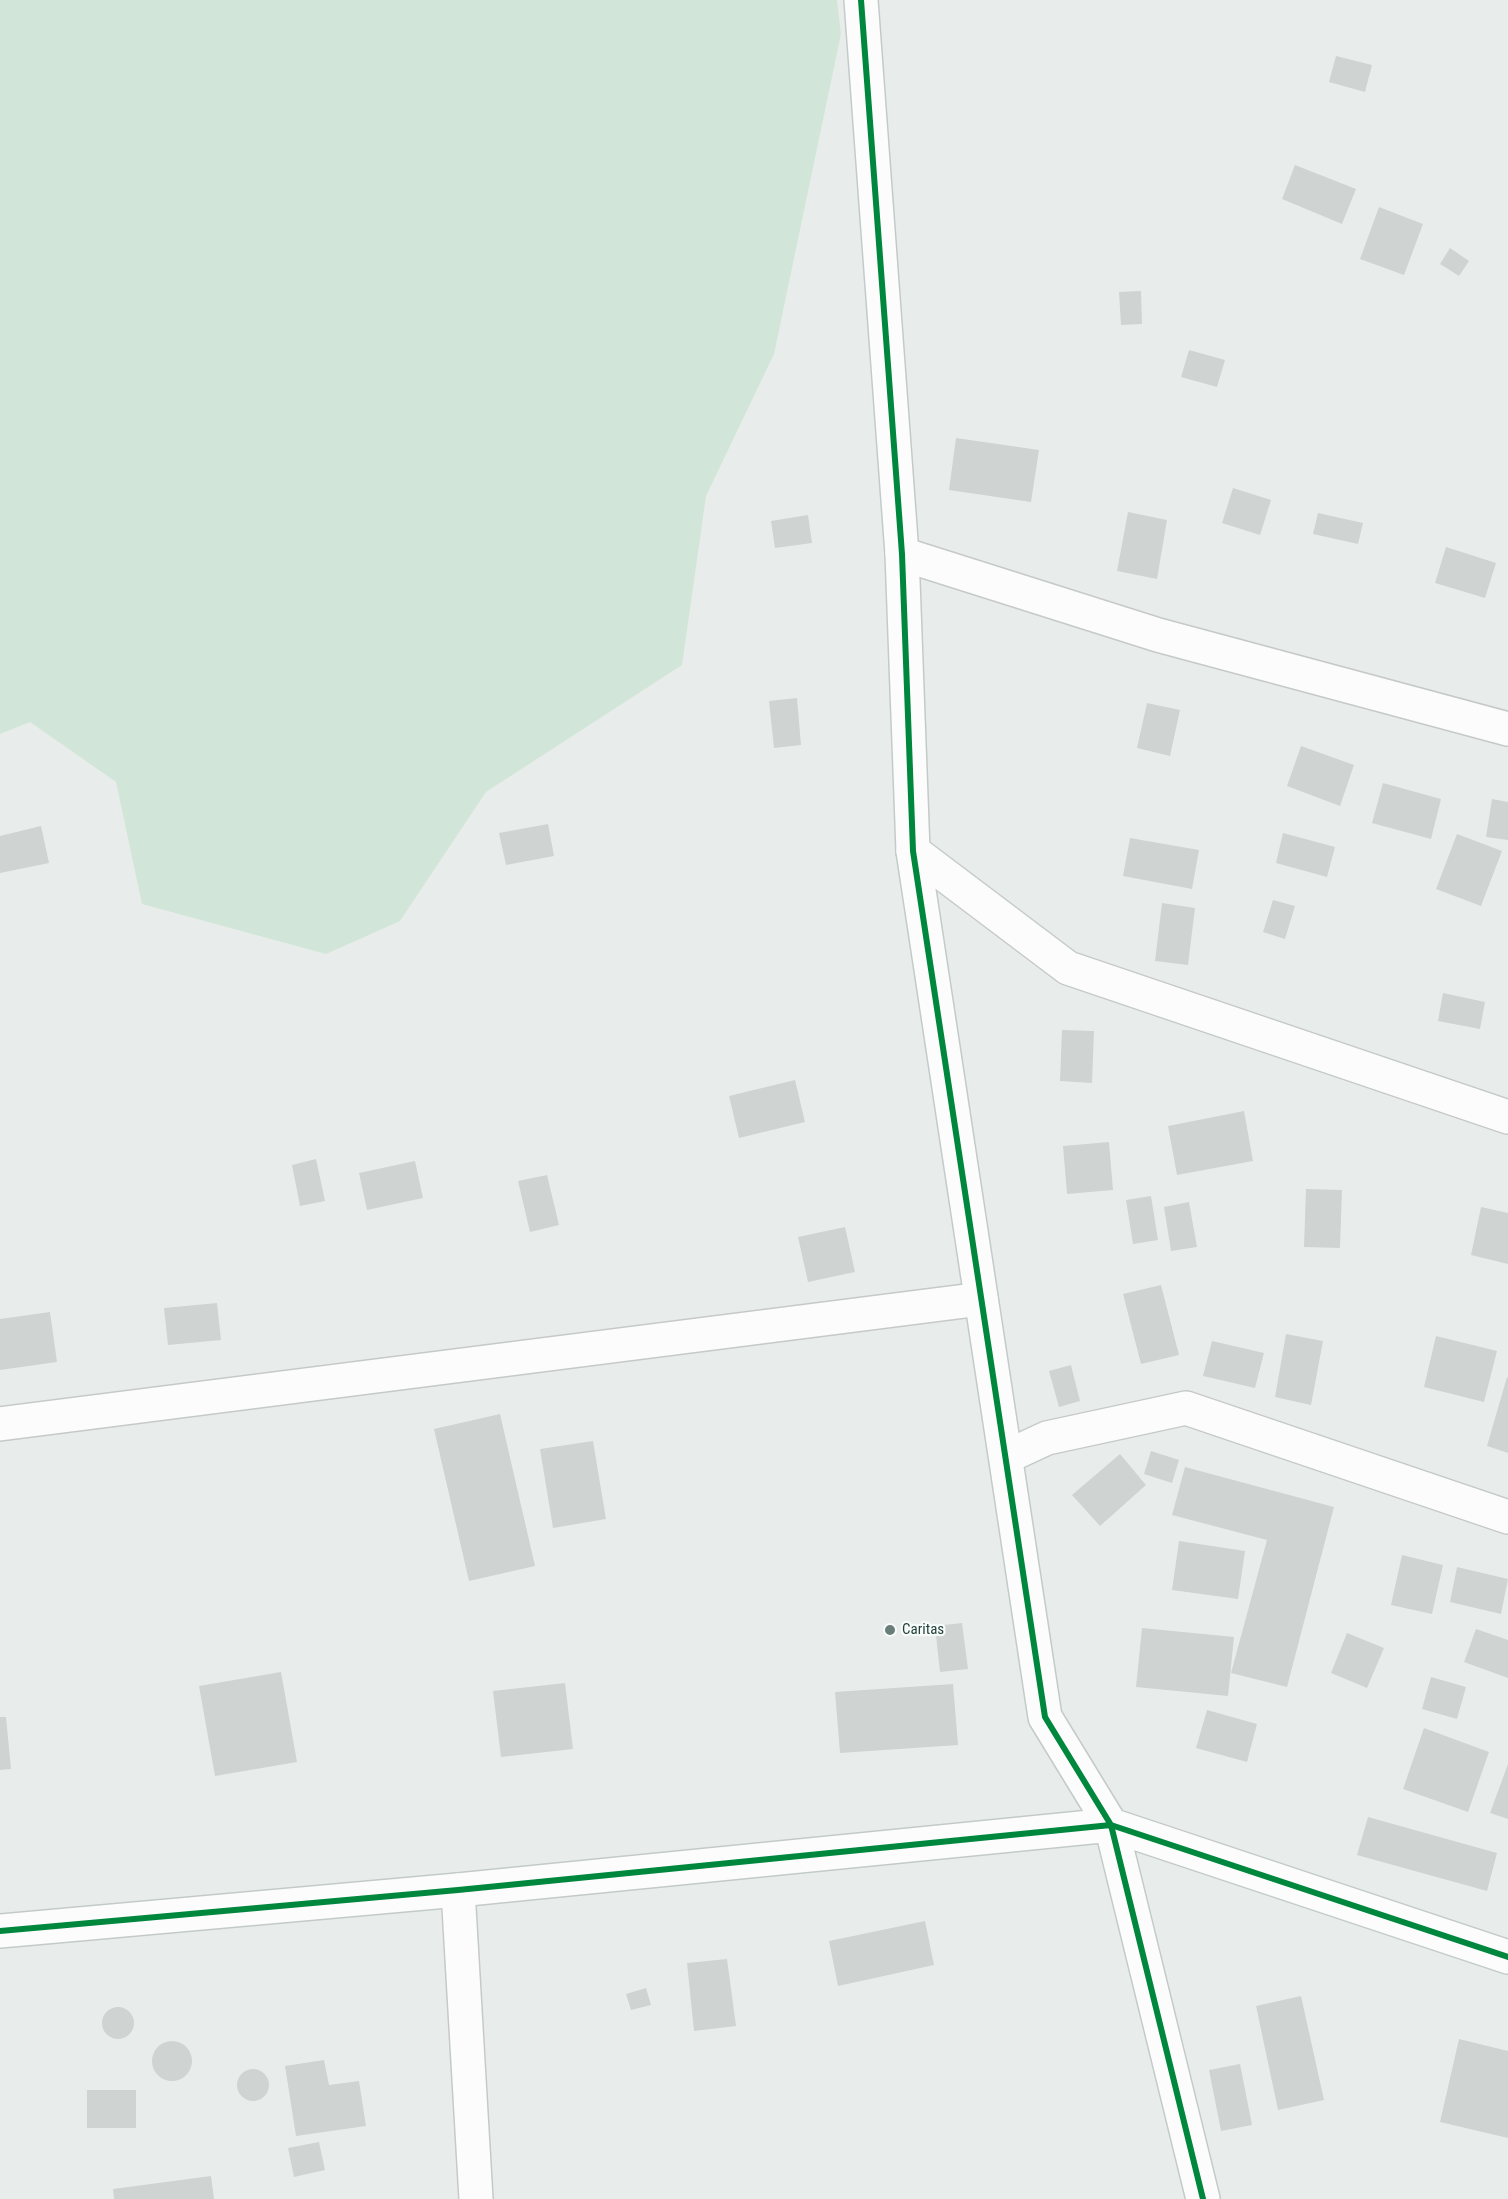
<!DOCTYPE html>
<html>
<head>
<meta charset="utf-8">
<style>
	body { margin:0 }
	canvas { display:block; background:#e8edeb }
</style>
</head>
<body>
<canvas width="1508" height="2199"></canvas>
<script>
const context = document.querySelector('canvas').getContext('2d');
context.lineJoin = 'round';
function fill(path, color) {
  context.fillStyle = color;
  context.fill(path, 'evenodd');
}
function poly(rows) {
  const path = new Path2D();
  for (const r of rows) {
    if (r.length === 3) {
      path.moveTo(r[0] + r[2], r[1]);
      path.arc(r[0], r[1], r[2], 0, 2 * Math.PI);
      continue;
    }
    path.moveTo(r[0], r[1]);
    for (let i = 2; i < r.length; i += 2) path.lineTo(r[i], r[i + 1]);
  }
  return path;
}
function strokePath(path, color, width, dash) {
  context.strokeStyle = color;
  context.lineWidth = width;
  context.lineCap = dash ? 'butt' : 'round';
  context.setLineDash(dash || []);
  context.stroke(path);
}
function label(font, color, halo, rows, align = 'center') {
  context.font = font + ' "Roboto Condensed",sans-serif';
  context.lineWidth = 4.5;
  context.setLineDash([]);
  context.textBaseline = 'middle';
  context.strokeStyle = halo;
  context.fillStyle = color;
  for (const [text, x, y, turn = 0] of rows) {
    context.save();
    context.translate(x, y);
    context.rotate((+turn || 0) * Math.PI / 180);
    context.textAlign = isNaN(turn) ? turn : align;
    if (halo) context.strokeText(text, 0, 0);
    context.fillText(text, 0, 0);
    context.restore();
  }
}
const green = poly([
	[0,0,837,0,841,34,774,354,706,496,682,665,486,792,400,921,326,954,142,904,116,782,30,722,0,734]
]);
const building = poly([
	[1336,56,1372,65,1365,92,1329,82],
	[1295,165,1356,189,1342,224,1282,199],
	[1379,207,1423,224,1404,275,1360,259],
	[1450,248,1469,261,1459,276,1440,264],
	[1141,291,1142,324,1121,325,1119,292],
	[1189,350,1225,360,1217,387,1181,377],
	[956,438,1039,450,1031,502,949,490],
	[1233,488,1271,500,1260,535,1222,523],
	[1128,512,1167,520,1157,579,1117,571],
	[1318,513,1363,523,1358,544,1313,534],
	[808,515,812,543,775,548,771,521],
	[1446,547,1496,563,1485,598,1435,583],
	[797,698,801,745,774,748,769,701],
	[1147,703,1180,710,1170,756,1137,748],
	[1301,746,1354,765,1340,806,1287,786],
	[1383,783,1441,799,1431,839,1372,823],
	[1492,799,1508,802,1508,840,1486,837],
	[548,824,554,856,506,865,499,833],
	[41,826,49,863,0,873,0,836],
	[1283,833,1335,847,1327,877,1276,863],
	[1457,834,1502,851,1481,906,1436,889],
	[1130,838,1199,850,1192,889,1123,876],
	[1273,900,1295,906,1285,939,1263,932],
	[1162,903,1195,908,1188,965,1155,961],
	[1443,993,1485,1002,1480,1029,1438,1021],
	[1062,1030,1094,1031,1092,1083,1060,1081],
	[795,1080,805,1122,739,1138,729,1096],
	[1244,1111,1253,1161,1177,1175,1168,1126],
	[1109,1142,1113,1190,1067,1194,1063,1146],
	[316,1159,325,1201,300,1206,292,1165],
	[415,1161,423,1198,367,1210,359,1173],
	[547,1175,559,1225,530,1232,518,1181],
	[1306,1189,1342,1190,1340,1248,1304,1247],
	[1151,1196,1158,1240,1133,1244,1126,1200],
	[1189,1202,1197,1247,1171,1251,1164,1207],
	[1481,1207,1508,1213,1508,1264,1471,1255],
	[845,1227,855,1272,808,1282,798,1237],
	[1161,1285,1179,1355,1141,1364,1123,1294],
	[217,1303,221,1340,168,1345,164,1308],
	[50,1312,57,1362,0,1370,0,1319],
	[1286,1334,1323,1341,1311,1405,1275,1397],
	[1436,1336,1497,1351,1484,1402,1424,1387],
	[1212,1341,1264,1353,1255,1388,1203,1376],
	[1071,1365,1080,1401,1059,1407,1049,1371],
	[1507,1377,1508,1378,1508,1453,1487,1446],
	[500,1414,535,1566,469,1581,434,1429],
	[593,1441,606,1519,553,1528,540,1449],
	[1151,1451,1179,1460,1172,1483,1144,1474],
	[1120,1454,1146,1485,1100,1526,1072,1495],
	[1185,1467,1334,1507,1287,1687,1231,1673,1267,1540,1172,1515],
	[1179,1541,1245,1551,1238,1599,1172,1590],
	[1402,1555,1443,1565,1432,1614,1391,1605],
	[1457,1567,1508,1579,1501,1614,1450,1602],
	[962,1623,968,1669,940,1672,935,1626],
	[1142,1628,1234,1637,1228,1696,1136,1687],
	[1476,1629,1508,1640,1508,1678,1464,1662],
	[1347,1633,1384,1648,1367,1688,1331,1673],
	[281,1672,297,1762,215,1776,199,1686],
	[1431,1677,1466,1687,1457,1719,1422,1709],
	[565,1683,573,1749,501,1757,493,1691],
	[953,1684,958,1745,840,1753,835,1692],
	[1207,1710,1257,1724,1247,1762,1196,1748],
	[0,1717,6,1717,11,1769,0,1770],
	[1424,1728,1489,1752,1468,1812,1403,1789],
	[1508,1764,1508,1819,1490,1813],
	[1368,1817,1497,1853,1487,1891,1357,1855],
	[925,1921,934,1965,838,1986,829,1941],
	[727,1959,736,2026,694,2031,687,1963],
	[646,1988,651,2005,631,2010,626,1994],
	[1301,1996,1324,2100,1278,2110,1256,2006],
	[118,2023,16],
	[1459,2039,1508,2051,1508,2138,1440,2122],
	[172,2061,20],
	[324,2060,329,2085,359,2081,366,2126,296,2136,285,2066],
	[1240,2064,1252,2125,1221,2131,1209,2070],
	[253,2085,16],
	[87,2090,136,2090,136,2128,87,2128],
	[319,2142,325,2170,294,2177,288,2148],
	[211,2176,214,2199,114,2199,113,2189]
]);
const street = poly([
	[902,554,1158,635,1508,729],
	[913,851,1068,968,1508,1117],
	[0,1424,981,1299],
	[1006,1457,1047,1438,1186,1408,1508,1517],
	[458,1890,476,2199]
]);
const secondary = poly([
	[861,0,902,554,913,851,1045,1717,1111,1825,1203,2199],
	[0,1931,458,1890,1111,1825,1508,1957]
]);
const cycleway = poly([
	[861,0,902,554,913,851,1045,1717,1111,1825,1203,2199],
	[0,1931,458,1890,1111,1825,1508,1957]
]);
const markers = [
	[890,1630,6,"#697e78"]
];
const poiNames = [
	["Caritas",902,1630]
];
fill(green, '#d1e6d8');
fill(building, '#cfd4d2');
strokePath(street, '#c5cac8', 36);
strokePath(secondary, '#c3cbc8', 36);
strokePath(street, '#fcfcfc', 33);
strokePath(secondary, '#fcfcfc', 33);
strokePath(cycleway, '#00873e', 6);
for (const [x, y, r, color] of markers) {
  const dot = new Path2D();
  dot.arc(x, y, r, 0, 2 * Math.PI);
  context.fillStyle = color;
  context.fill(dot);
  strokePath(dot, '#f7fbf9', 2);
}
label('15px', '#24423a', '#f7fbf9', poiNames, 'left');
</script>
</body>
</html>
